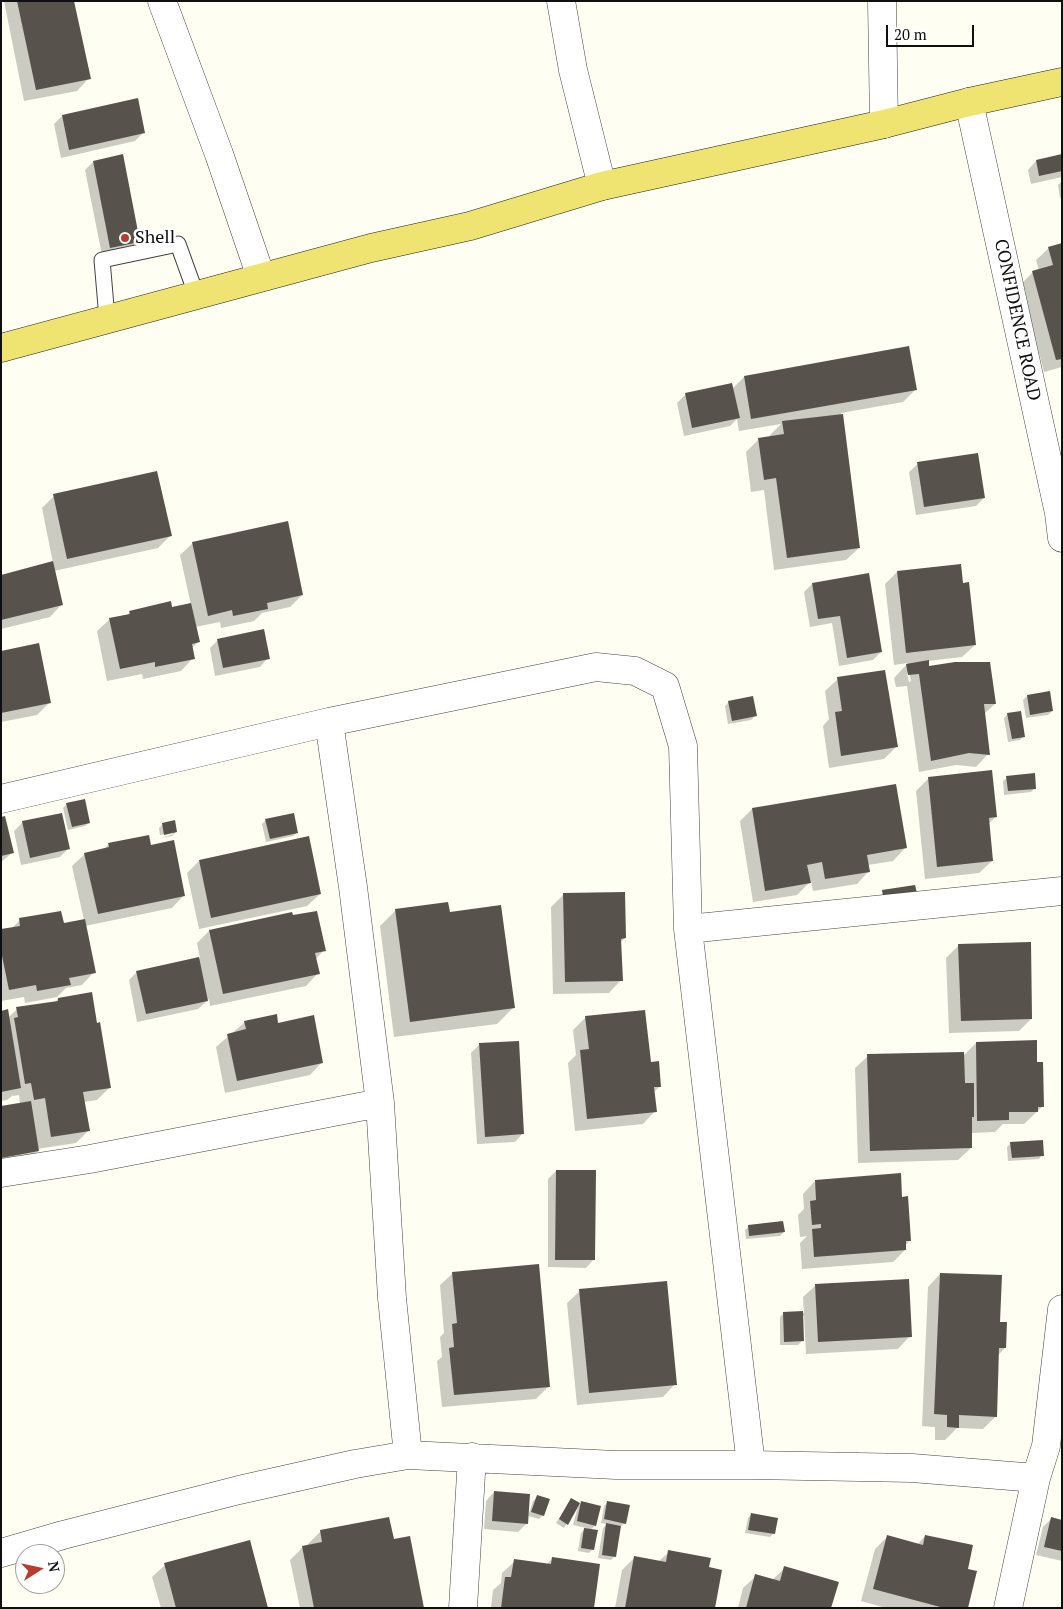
<!DOCTYPE html>
<html>
<head>
<meta charset="utf-8">
<style>
	body { margin:0 }
	#map { position:relative; width:1063px; height:1609px; overflow:hidden; background:#fefef2; font-family:"PT Serif",serif }
	canvas { display:block }
	.frame { position:absolute; inset:0; border:2px solid #0f0f0f; pointer-events:none }
	.north { position:absolute; left:15px; top:1544px; width:50px; height:50px; box-sizing:border-box; background:#fff; border:1px solid #9f9f9f; border-radius:50%; rotate:80deg; font-size:14px; font-weight:700; line-height:20px; text-align:center; color:#0f0f0f }
	.north::after { content:''; display:block; margin:auto; width:18px; height:22px; background:#b73d30; clip-path:polygon(50% 0,100% 100%,50% 72%,0 100%) }
	.scale { position:absolute; left:886px; top:25px; width:88px; height:22px; box-sizing:border-box; border:2px solid #0f0f0f; border-top:0; padding-left:6px; font-size:15px; line-height:18px; white-space:nowrap; color:#0f0f0f; -webkit-text-stroke:4px #fff; paint-order:stroke }
</style>
</head>
<body>
<div id="map">
<canvas width="1063" height="1609"></canvas>
<div class="frame"></div>
<div class="north">N</div>
<div class="scale">20 m</div>
</div>
<script>
const context = document.querySelector('canvas').getContext('2d');
context.lineJoin = 'round';
function fill(path, color) {
  context.fillStyle = color;
  context.fill(path, 'evenodd');
}
function poly(rows) {
  const path = new Path2D();
  for (const r of rows) {
    path.moveTo(r[0], r[1]);
    for (let i = 2; i < r.length; i += 2) path.lineTo(r[i], r[i + 1]);
  }
  return path;
}
function strokePath(path, color, width, dash) {
  context.strokeStyle = color;
  context.lineWidth = width;
  context.lineCap = dash ? 'butt' : 'round';
  context.setLineDash(dash || []);
  context.stroke(path);
}
function label(font, color, halo, rows, align = 'center') {
  context.font = font + ' "PT Serif",serif';
  context.lineWidth = 5;
  context.setLineDash([]);
  context.textBaseline = 'middle';
  context.strokeStyle = halo;
  context.fillStyle = color;
  for (const [text, x, y, turn = 0] of rows) {
    context.save();
    context.translate(x, y);
    context.rotate((+turn || 0) * Math.PI / 180);
    context.textAlign = isNaN(turn) ? turn : align;
    if (halo) context.strokeText(text, 0, 0);
    context.fillText(text, 0, 0);
    context.restore();
  }
}
const shadow = poly([
	[4,1,73,1,89,78,77,91,24,101],
	[62,116,143,133,135,141,61,158,54,124],
	[1062,156,1062,177,1031,184,1028,170,1036,161],
	[93,162,139,241,131,250,102,255,85,170],
	[1062,181,1062,198,1060,198,1058,185],
	[1062,244,1062,367,1044,372,1021,284,1033,272,1039,270,1036,260,1049,248],
	[744,377,915,390,903,402,841,413,859,548,846,560,774,570,764,490,751,492,746,452,759,439,770,438,770,435,781,424,739,431,737,419,730,426,684,436,677,403,686,394,732,389],
	[918,464,984,498,976,506,916,515,909,472],
	[54,496,170,536,158,548,54,571,62,604,50,617,1,629,1,576,53,563,42,508],
	[193,543,302,595,290,607,262,613,254,621,221,628,220,622,195,627,198,642,191,649,193,658,181,671,143,679,142,674,107,681,97,631,110,619,126,616,130,612,171,609,191,605,180,555],
	[897,572,962,584,975,645,962,657,928,661,928,668,995,704,984,714,988,754,976,767,956,765,919,772,907,686,896,687,894,678,908,663,894,665,885,584],
	[907,673,909,673,911,681,909,682],
	[812,584,881,652,873,660,839,666,832,623,810,627,804,592],
	[218,640,268,658,260,667,215,676,210,648],
	[1,652,50,702,37,715,1,722],
	[838,679,896,747,884,759,829,768,823,726,829,719,825,691],
	[1027,696,1052,711,1048,715,1026,718,1023,700],
	[729,702,755,716,751,720,728,724,725,706],
	[1008,714,1024,736,1020,740,1008,742,1004,718],
	[929,778,996,817,988,824,992,861,979,873,925,879,916,791],
	[1007,778,1035,788,1031,792,1004,795,1003,781],
	[67,804,89,823,85,826,68,830,63,808],
	[752,809,905,848,893,861,868,865,869,871,857,884,813,891,811,881,797,895,753,902,740,821],
	[1,818,12,853,1,862],
	[266,820,297,833,293,836,266,842,262,824],
	[23,822,68,849,60,857,21,865,14,831],
	[163,824,176,832,172,836,161,838,173,834,173,832,160,835,159,828],
	[148,836,150,846,184,895,172,908,85,926,94,972,82,985,66,988,57,997,25,1003,24,997,1,1001,1,930,11,929,20,920,63,924,84,920,72,866,85,854,103,850,108,845],
	[199,861,320,894,307,906,199,929,187,873],
	[563,895,625,938,620,943,621,980,609,993,553,994,551,907],
	[396,910,448,913,513,1008,497,1024,394,1037,380,926],
	[209,931,324,950,315,960,318,973,306,986,210,1006,209,999,198,1009,137,1022,129,980,137,972,200,958,197,943],
	[959,945,1031,1019,1019,1031,949,1033,946,958],
	[58,999,96,1024,110,1087,97,1100,84,1102,89,1130,76,1143,37,1149,38,1151,29,1159,1,1164,1,1107,20,1104,19,1095,13,1096,13,1095,7,1100,1,1101,1,1012,8,1018,17,1009,55,1002],
	[586,1017,650,1063,660,1086,653,1093,655,1111,643,1124,575,1131,568,1063,576,1055,573,1030],
	[245,1022,277,1024,322,1062,310,1075,225,1093,216,1047],
	[976,1043,1036,1063,1043,1106,1024,1124,1003,1124,995,1132,971,1133,971,1148,958,1160,858,1163,855,1068,868,1056,963,1056],
	[480,1044,523,1133,515,1142,477,1144,471,1053],
	[1011,1143,1042,1155,1039,1159,1008,1161,1007,1147],
	[556,1171,594,1259,586,1268,548,1267,548,1179],
	[815,1181,901,1198,910,1240,905,1246,905,1250,893,1262,802,1269,800,1243,807,1236,800,1237,798,1215,804,1209,803,1194],
	[749,1226,784,1232,780,1236,746,1239,745,1230],
	[453,1273,549,1386,536,1399,442,1407,437,1361,442,1357,440,1337,444,1333,440,1285],
	[940,1274,999,1323,1005,1348,998,1355,995,1417,983,1429,957,1428,945,1440,935,1440,935,1427,922,1426,928,1287],
	[816,1285,910,1336,898,1349,806,1354,804,1316,802,1316,802,1341,798,1345,780,1345,780,1317,784,1313,804,1313,803,1297],
	[580,1291,675,1384,663,1397,577,1405,567,1303],
	[494,1492,527,1523,518,1532,484,1529,486,1501],
	[537,1497,543,1515,539,1519,528,1516,533,1501],
	[571,1499,580,1504,582,1503,595,1526,590,1530,593,1549,589,1553,578,1551,581,1533,586,1528,573,1525,578,1506,564,1528,556,1523],
	[608,1502,625,1523,620,1527,615,1556,611,1560,598,1558,603,1528,607,1524,601,1523,604,1506],
	[752,1514,774,1533,770,1537,745,1533,748,1518],
	[1051,1519,1062,1521,1062,1561,1036,1555,1043,1527],
	[321,1531,393,1540,423,1608,300,1608,290,1560,303,1547,308,1546,308,1544],
	[925,1536,967,1570,967,1608,886,1608,861,1601,875,1549,887,1537,917,1545],
	[669,1552,708,1568,714,1608,615,1608,622,1570,635,1557,658,1562],
	[553,1558,593,1608,491,1608,493,1590,501,1583,502,1573,515,1561,546,1565],
	[165,1565,267,1608,161,1608,152,1577],
	[785,1568,830,1608,738,1608,743,1588,756,1576,772,1580]
]);
const building = poly([
	[17,1,74,1,91,79,36,90],
	[138,98,145,133,69,150,62,115],
	[123,154,140,242,110,248,93,161],
	[1062,154,1062,171,1039,176,1036,160],
	[1062,243,1062,359,1056,360,1032,271,1053,265,1048,247],
	[909,346,917,390,751,419,744,376],
	[732,383,740,418,692,428,685,393],
	[843,414,860,548,787,558,776,478,764,480,758,438,784,434,782,421],
	[978,453,985,498,924,507,917,462],
	[157,471,172,536,67,559,53,494],
	[288,521,303,595,267,603,268,609,233,616,232,610,208,616,192,542],
	[53,561,63,605,1,620,1,575],
	[961,564,963,583,969,582,976,645,906,653,897,571],
	[869,573,882,652,847,658,840,616,818,619,812,583],
	[171,601,172,607,191,603,200,642,192,644,195,659,155,667,155,662,120,669,109,618,130,614,129,611],
	[264,629,270,659,223,668,217,639],
	[39,643,51,703,1,713,1,651],
	[929,660,929,666,955,662,990,662,996,704,984,704,990,755,969,753,931,761,919,674,908,675,906,664],
	[885,670,898,747,841,756,835,712,842,711,837,677],
	[1050,691,1053,711,1030,715,1027,695],
	[753,696,757,716,732,721,728,701],
	[1021,711,1025,737,1012,739,1007,713],
	[992,770,997,817,989,818,993,861,937,867,928,777],
	[1035,773,1036,789,1008,791,1006,776],
	[896,784,907,848,867,855,870,872,825,879,822,862,807,865,811,883,765,891,752,808],
	[85,799,90,823,72,827,66,803],
	[62,813,70,849,30,858,22,821],
	[294,813,298,833,270,839,265,819],
	[5,816,14,853,1,856,1,817],
	[175,820,177,832,164,835,162,823],
	[149,835,151,845,174,840,185,896,98,914,84,853,109,847,108,843],
	[309,836,321,894,211,918,199,860],
	[915,885,918,897,884,903,882,890],
	[625,892,626,938,621,939,623,981,565,982,563,893],
	[448,902,450,912,501,905,515,1008,410,1022,395,909],
	[61,911,64,923,85,919,96,973,69,978,71,985,37,991,36,985,9,990,1,951,1,929,20,926,19,918],
	[317,911,326,951,315,953,320,974,223,994,209,930,292,912,293,915],
	[1031,942,1032,1019,961,1021,958,944],
	[199,957,208,1001,146,1014,136,971],
	[92,992,97,1023,100,1022,111,1088,83,1092,90,1131,51,1137,45,1098,34,1100,31,1083,25,1084,14,1018,18,1017,16,1007,58,1001,58,998],
	[8,1009,21,1088,1,1092,1,1011],
	[645,1010,651,1062,659,1061,661,1087,654,1087,657,1112,587,1119,580,1050,589,1049,585,1016],
	[277,1014,278,1023,314,1015,323,1063,237,1081,227,1034,246,1029,244,1021],
	[1037,1040,1037,1062,1043,1062,1044,1107,1038,1107,1038,1112,1009,1112,1009,1120,977,1121,976,1042],
	[519,1041,524,1134,485,1137,479,1043],
	[964,1052,965,1083,974,1083,974,1117,972,1117,972,1148,870,1151,867,1054],
	[31,1101,39,1151,1,1158,1,1106],
	[1043,1140,1044,1156,1012,1158,1010,1142],
	[556,1170,596,1170,595,1260,555,1260],
	[901,1173,902,1197,908,1196,911,1241,906,1241,906,1250,814,1257,812,1229,821,1228,821,1224,812,1225,810,1201,816,1200,815,1180],
	[783,1221,785,1232,749,1236,748,1225],
	[539,1264,550,1387,454,1395,449,1348,454,1347,452,1324,457,1323,452,1272],
	[940,1273,1002,1275,1000,1322,1007,1322,1006,1348,999,1348,997,1417,959,1415,959,1428,947,1427,947,1415,934,1414],
	[909,1279,912,1337,818,1342,815,1284],
	[667,1281,677,1385,589,1393,579,1289],
	[803,1311,804,1341,784,1342,783,1312],
	[494,1491,530,1494,528,1524,492,1521],
	[537,1495,550,1499,544,1516,531,1512],
	[571,1498,580,1503,568,1525,559,1519],
	[581,1501,601,1506,596,1526,577,1521],
	[607,1501,630,1505,626,1524,604,1519],
	[751,1513,778,1518,775,1534,748,1530],
	[389,1517,394,1539,410,1536,424,1608,314,1608,302,1546,322,1542,320,1530],
	[1051,1517,1062,1520,1062,1551,1044,1547],
	[606,1523,621,1526,616,1557,602,1555],
	[584,1528,598,1530,594,1550,581,1548],
	[887,1535,923,1545,925,1535,973,1545,968,1569,977,1571,968,1608,944,1608,873,1589],
	[250,1540,268,1608,176,1608,164,1563],
	[668,1550,711,1558,709,1567,722,1570,715,1608,625,1608,634,1556,666,1562],
	[552,1557,600,1564,594,1608,501,1608,505,1577,511,1577,514,1559,551,1564],
	[784,1566,839,1582,831,1608,746,1608,755,1574,780,1581]
]);
const service = poly([
	[107,318,102,260,178,244,196,294]
]);
const minor = poly([
	[162,1,219,154,261,277],
	[561,1,573,70,602,186],
	[882,1,884,124],
	[969,102,1059,513,1062,538],
	[329,722,353,887,380,1103,392,1298,408,1455],
	[1,799,329,722,596,667,635,671,665,686,683,746,688,929,751,1465],
	[688,929,1062,891],
	[1,1173,90,1159,380,1103],
	[1,1553,63,1535,239,1490,355,1464,408,1455,616,1465,751,1465,912,1468,1036,1478],
	[463,1608,472,1457],
	[1008,1608,1036,1478,1046,1446,1062,1309]
]);
const primary = poly([
	[1,348,371,248,470,226,602,186,884,124,969,102,1062,82]
]);
const markers = [
	[125,238,5,"#b73d30"]
];
const poiNames = [
	["Shell",135,238]
];
const streetNames = [
	["CONFIDENCE ROAD",1017,320,78]
];
fill(shadow, '#0003');
fill(building, '#57524c');
strokePath(service, '#424242', 17);
strokePath(minor, '#424242', 29);
strokePath(primary, '#202020', 29);
strokePath(service, '#fff', 15);
strokePath(minor, '#fff', 28);
strokePath(primary, '#efe371', 28);
for (const [x, y, r, color] of markers) {
  const dot = new Path2D();
  dot.arc(x, y, r, 0, 2 * Math.PI);
  context.fillStyle = color;
  context.fill(dot);
  strokePath(dot, '#fff', 2);
}
label('18px', '#0f0f0f', '#fff', poiNames, 'left');
label('18px', '#0f0f0f', '#fff', streetNames);
</script>
</body>
</html>
